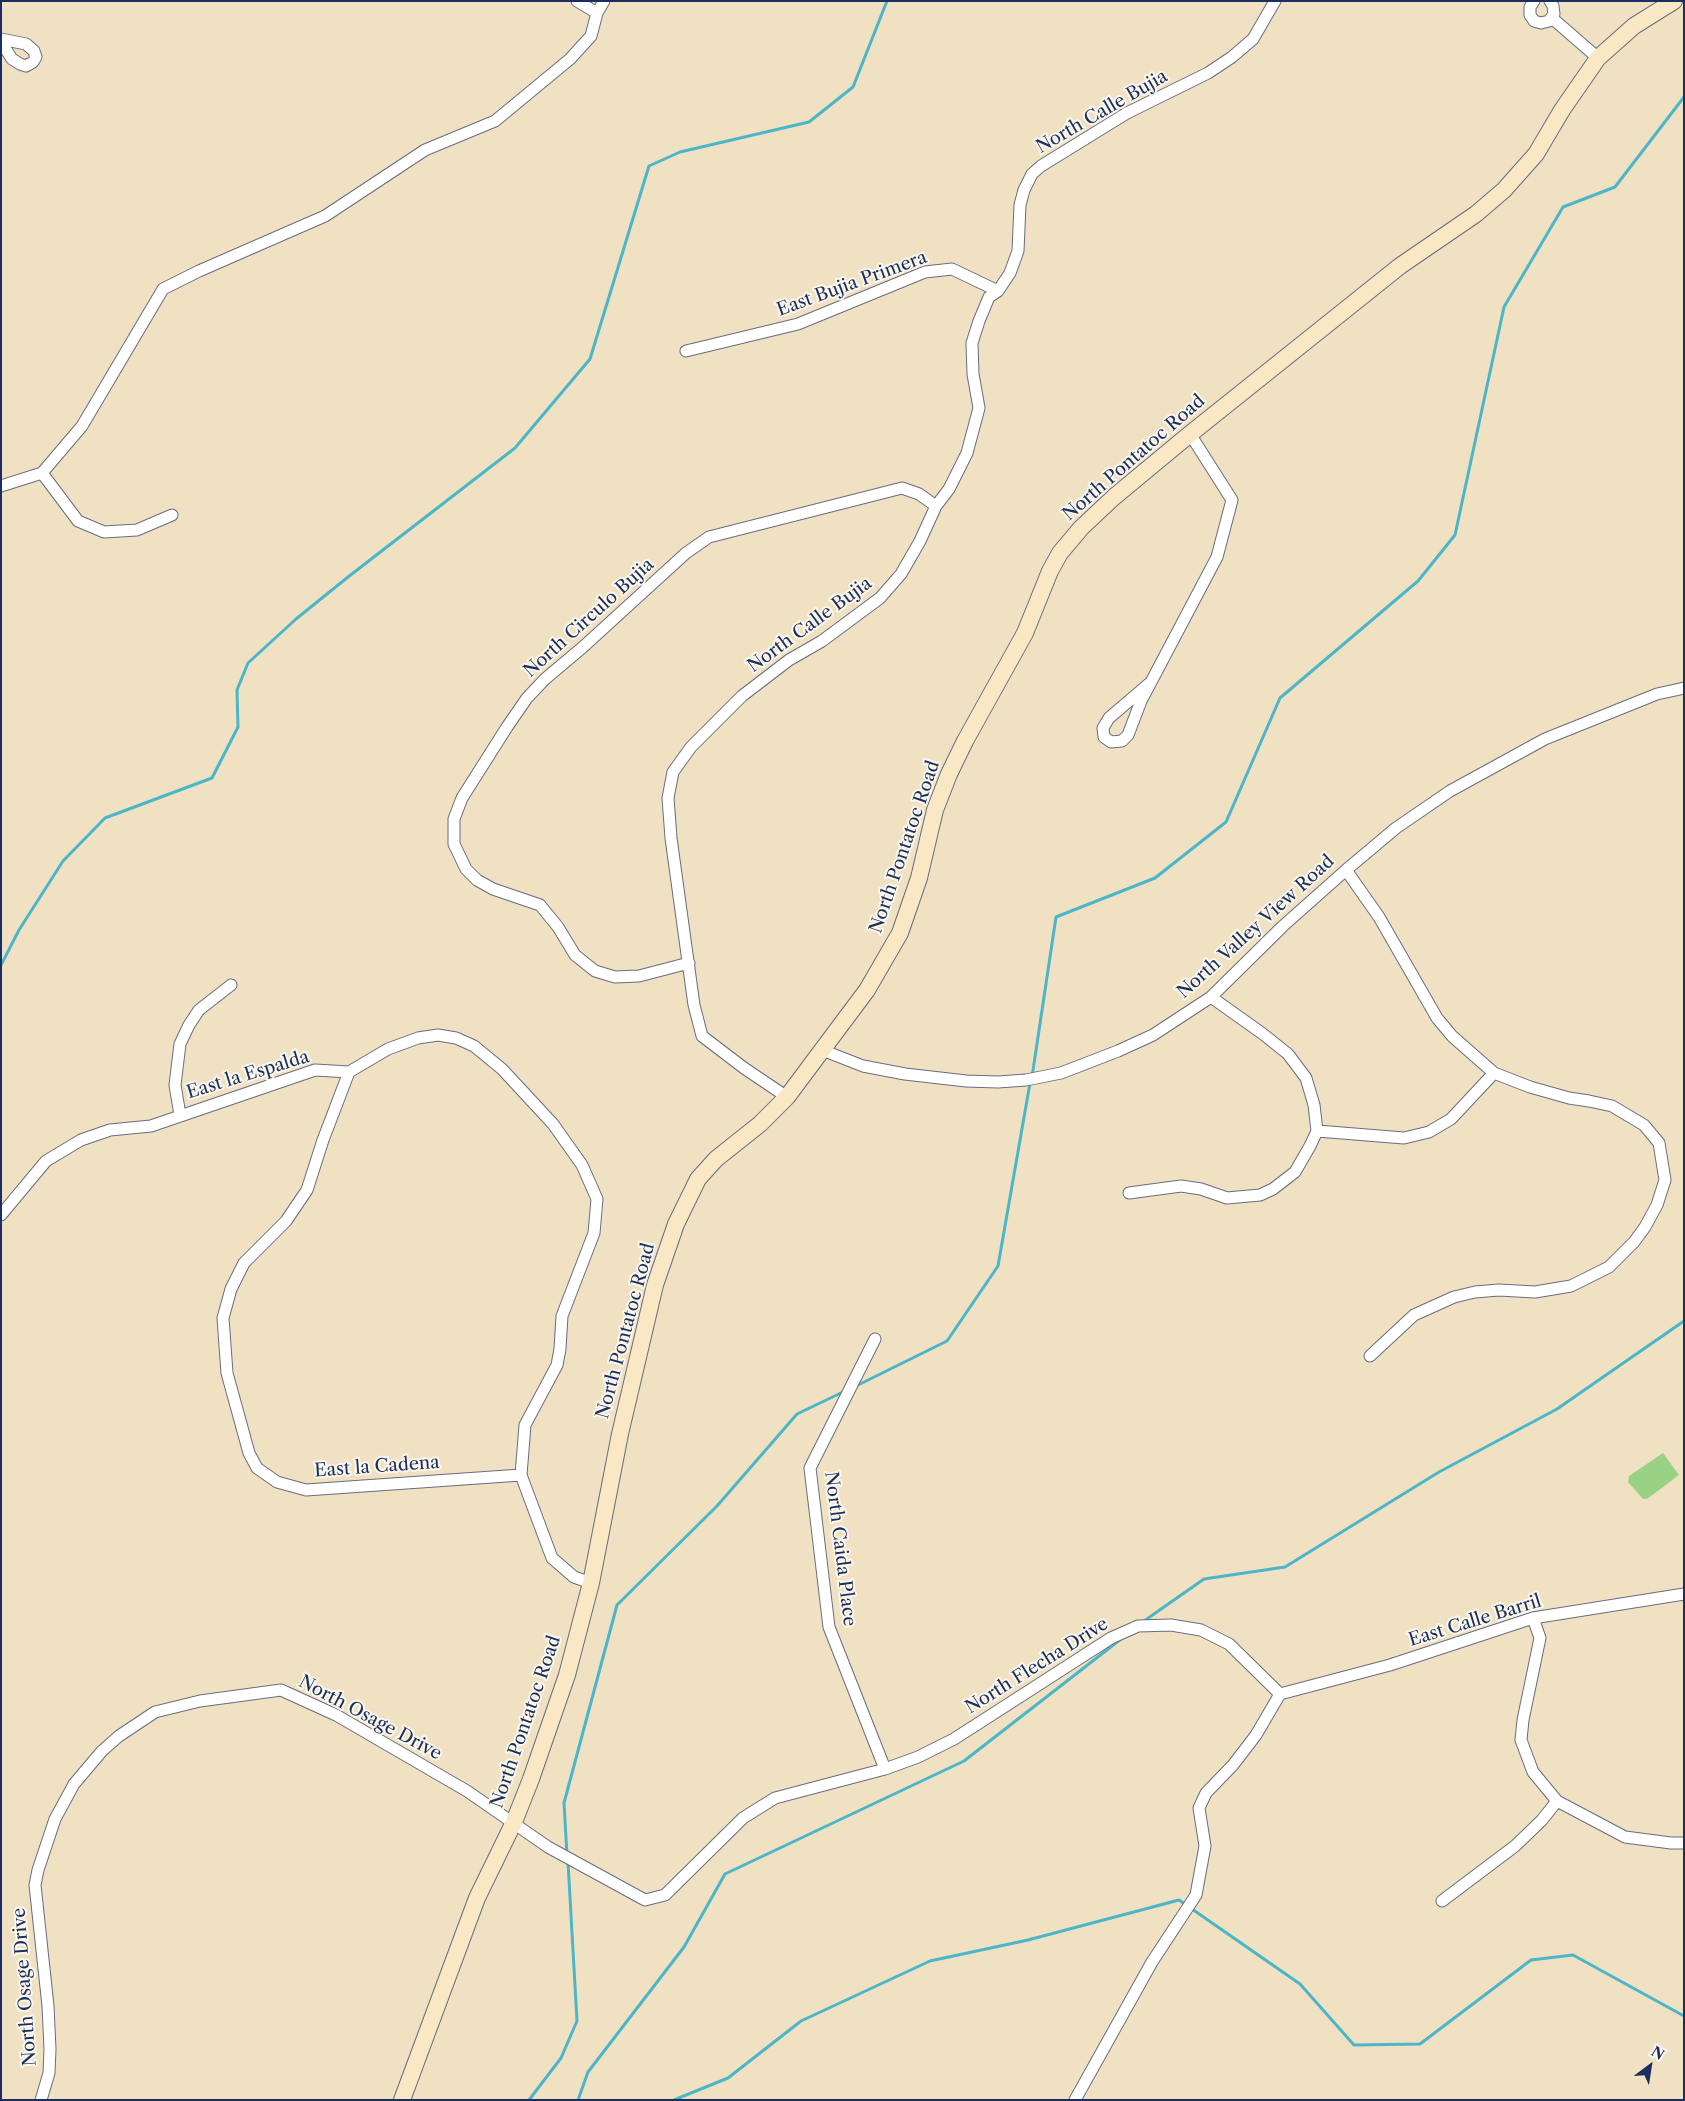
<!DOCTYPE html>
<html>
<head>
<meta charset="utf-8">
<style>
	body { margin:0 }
	#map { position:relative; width:1685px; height:2101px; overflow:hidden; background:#f1e1c3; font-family:"Libre Caslon Text",serif }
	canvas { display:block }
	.frame { position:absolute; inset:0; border:2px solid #1b2f5e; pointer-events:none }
	.north { position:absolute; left:1625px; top:2041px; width:50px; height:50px; -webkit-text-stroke:4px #fbf7ec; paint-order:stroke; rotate:31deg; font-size:14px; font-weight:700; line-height:20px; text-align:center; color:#1b2f5e }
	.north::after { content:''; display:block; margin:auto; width:18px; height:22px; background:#1b2f5e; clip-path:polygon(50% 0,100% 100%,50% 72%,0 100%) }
</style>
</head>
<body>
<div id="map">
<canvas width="1685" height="2101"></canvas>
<div class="frame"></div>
<div class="north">N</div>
</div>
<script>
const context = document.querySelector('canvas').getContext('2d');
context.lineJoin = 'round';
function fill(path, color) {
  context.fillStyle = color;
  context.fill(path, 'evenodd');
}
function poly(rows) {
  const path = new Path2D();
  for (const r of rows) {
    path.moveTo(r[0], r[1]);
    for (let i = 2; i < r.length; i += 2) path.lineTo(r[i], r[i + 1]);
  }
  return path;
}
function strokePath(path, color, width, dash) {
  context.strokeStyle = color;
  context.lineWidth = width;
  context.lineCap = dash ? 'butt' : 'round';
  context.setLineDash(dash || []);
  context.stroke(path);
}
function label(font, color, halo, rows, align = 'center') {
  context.font = font + ' "Libre Caslon Text",serif';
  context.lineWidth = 4;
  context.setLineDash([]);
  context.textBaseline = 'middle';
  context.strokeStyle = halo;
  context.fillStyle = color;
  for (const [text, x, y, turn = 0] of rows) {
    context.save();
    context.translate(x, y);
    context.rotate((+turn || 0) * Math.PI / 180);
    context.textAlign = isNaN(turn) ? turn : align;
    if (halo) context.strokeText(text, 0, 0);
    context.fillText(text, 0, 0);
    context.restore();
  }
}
const green = poly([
	[1663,1453,1679,1475,1647,1499,1643,1499,1628,1482,1629,1476]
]);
const stream = poly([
	[1,965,19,930,63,861,105,818,212,778,238,727,237,690,248,663,296,619,348,577,515,448,590,359,649,166,680,152,809,122,853,87,887,1],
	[1032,1077,1056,917,1155,878,1226,822,1280,698,1418,581,1455,535,1504,307,1563,207,1615,187,1684,97],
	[856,1386,947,1341,998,1266,1030,1083],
	[1144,1621,1204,1579,1285,1567,1439,1472,1557,1409,1684,1321],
	[567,1855,564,1803,617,1605,717,1506,797,1414,843,1392],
	[529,2100,561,2058,577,2021,568,1862],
	[578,2100,588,2072,684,1947,725,1874,964,1761,1121,1639],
	[674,2100,728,2078,801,2021,930,1961,1028,1940,1179,1900,1300,1984,1354,2045,1420,2044,1531,1960,1573,1955,1684,2016]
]);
const street = poly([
	[577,1,597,13],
	[1534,1,1530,7,1530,15,1534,21,1541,23,1549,21,1554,14,1553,6,1550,1],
	[1552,18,1598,58],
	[1,39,26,44,34,51,36,57,33,62,26,66,20,64,12,59,1,42],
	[686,351,798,324,925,272,952,269,998,291],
	[42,473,78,521,104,532,137,530,172,515],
	[1,486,42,473,82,426,163,289,199,271,325,216,425,150,495,121,570,59,591,36,597,13,604,1],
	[1150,683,1109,718,1103,728,1104,737,1111,742,1122,741,1128,735,1141,701,1217,557,1232,500,1190,434],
	[1346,870,1379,917,1437,1018,1452,1036,1494,1073,1530,1087,1569,1098,1589,1101,1612,1106,1644,1125,1659,1143,1665,1180,1657,1205,1645,1227,1634,1242,1609,1267,1571,1286,1535,1292,1499,1290,1475,1292,1454,1297,1414,1315,1370,1356],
	[689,963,639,976,615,977,595,971,575,955,558,927,540,905,493,889,477,880,466,869,454,844,454,819,462,798,507,727,527,698,545,679,583,647,686,553,709,537,902,488,919,494,936,506],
	[822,1050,863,1066,905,1074,966,1081,998,1082,1026,1080,1061,1073,1118,1051,1153,1035,1211,997,1283,926,1346,870,1396,828,1450,791,1545,739,1657,694,1684,688],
	[349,1072,323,1140,307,1190,286,1221,244,1263,231,1289,223,1318,227,1373,249,1453,257,1468,277,1482,306,1490,521,1475],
	[787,1097,744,1068,702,1036,694,1005,671,838,668,798,673,772,691,747,742,696,789,660,822,641,880,598,901,574,920,541,936,506,949,489,967,453,979,408,973,374,972,343,979,321,989,297,998,291,1010,273,1018,251,1020,205,1024,190,1032,174,1041,166,1127,113,1208,73,1232,57,1253,39,1275,1],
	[180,1115,175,1085,180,1044,189,1025,199,1010,231,985],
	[1317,1131,1404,1138,1429,1132,1451,1119,1494,1073],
	[1129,1193,1181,1186,1201,1189,1227,1198,1260,1195,1273,1189,1295,1172,1310,1146,1317,1131,1314,1105,1306,1078,1288,1054,1263,1034,1211,997],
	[1,1215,46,1161,81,1140,110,1130,151,1126,315,1070,349,1072,388,1049,418,1038,438,1035,456,1038,474,1046,502,1069,553,1124,582,1165,597,1199,594,1233,562,1316,560,1349,557,1365,525,1425,521,1475,552,1558,574,1577,591,1583],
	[875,1339,810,1468,829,1627,885,1769],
	[1533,1618,1540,1638,1523,1720,1521,1740,1533,1772,1557,1801,1625,1837,1671,1843,1684,1843],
	[1280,1694,1390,1665,1533,1618,1684,1594],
	[1442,1901,1515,1846,1542,1820,1557,1801],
	[41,2100,49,2073,50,2049,48,2006,35,1885,38,1870,55,1819,74,1784,102,1751,119,1736,155,1712,200,1701,281,1690,336,1715,467,1791,548,1847,645,1900,665,1895,743,1818,775,1798,885,1769,918,1757,954,1739,1111,1638,1138,1626,1171,1625,1201,1630,1229,1644,1280,1694,1256,1735,1233,1765,1206,1793,1199,1808,1205,1846,1196,1895,1152,1962,1075,2100]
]);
const secondary = poly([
	[402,2100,477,1898,514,1822,531,1779,567,1675,591,1583,620,1434,655,1285,676,1224,698,1179,716,1159,760,1124,787,1097,867,990,900,933,919,878,935,810,949,774,965,741,1025,633,1050,571,1060,553,1081,528,1114,497,1190,434,1400,266,1476,214,1504,190,1536,154,1562,110,1598,58,1634,26,1674,1]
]);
const streetNames = [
	["North Calle Bujia",1102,112,-30],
	["East Bujia Primera",852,284,-20],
	["North Pontatoc Road",1134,458,-41],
	["North Circulo Bujia",589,618,-42],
	["North Calle Bujia",810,625,-36],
	["North Pontatoc Road",905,847,-71],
	["North Valley View Road",1256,927,-42],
	["East la Espalda",248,1075,-17],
	["North Pontatoc Road",626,1331,-75],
	["East la Cadena",377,1467,-4],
	["North Caida Place",840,1549,83],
	["East Calle Barril",1475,1621,-17],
	["North Flecha Drive",1037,1666,-32],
	["North Osage Drive",370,1718,28],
	["North Pontatoc Road",526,1722,-71],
	["North Osage Drive",25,1987,-94]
];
fill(green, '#99d285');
strokePath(stream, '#4bb6c8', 3);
strokePath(street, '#666d81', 13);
strokePath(secondary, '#666d81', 18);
strokePath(street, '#fff', 11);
strokePath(secondary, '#fae7c3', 16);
label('18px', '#1b2f5e', '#fbf7ec', streetNames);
</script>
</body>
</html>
